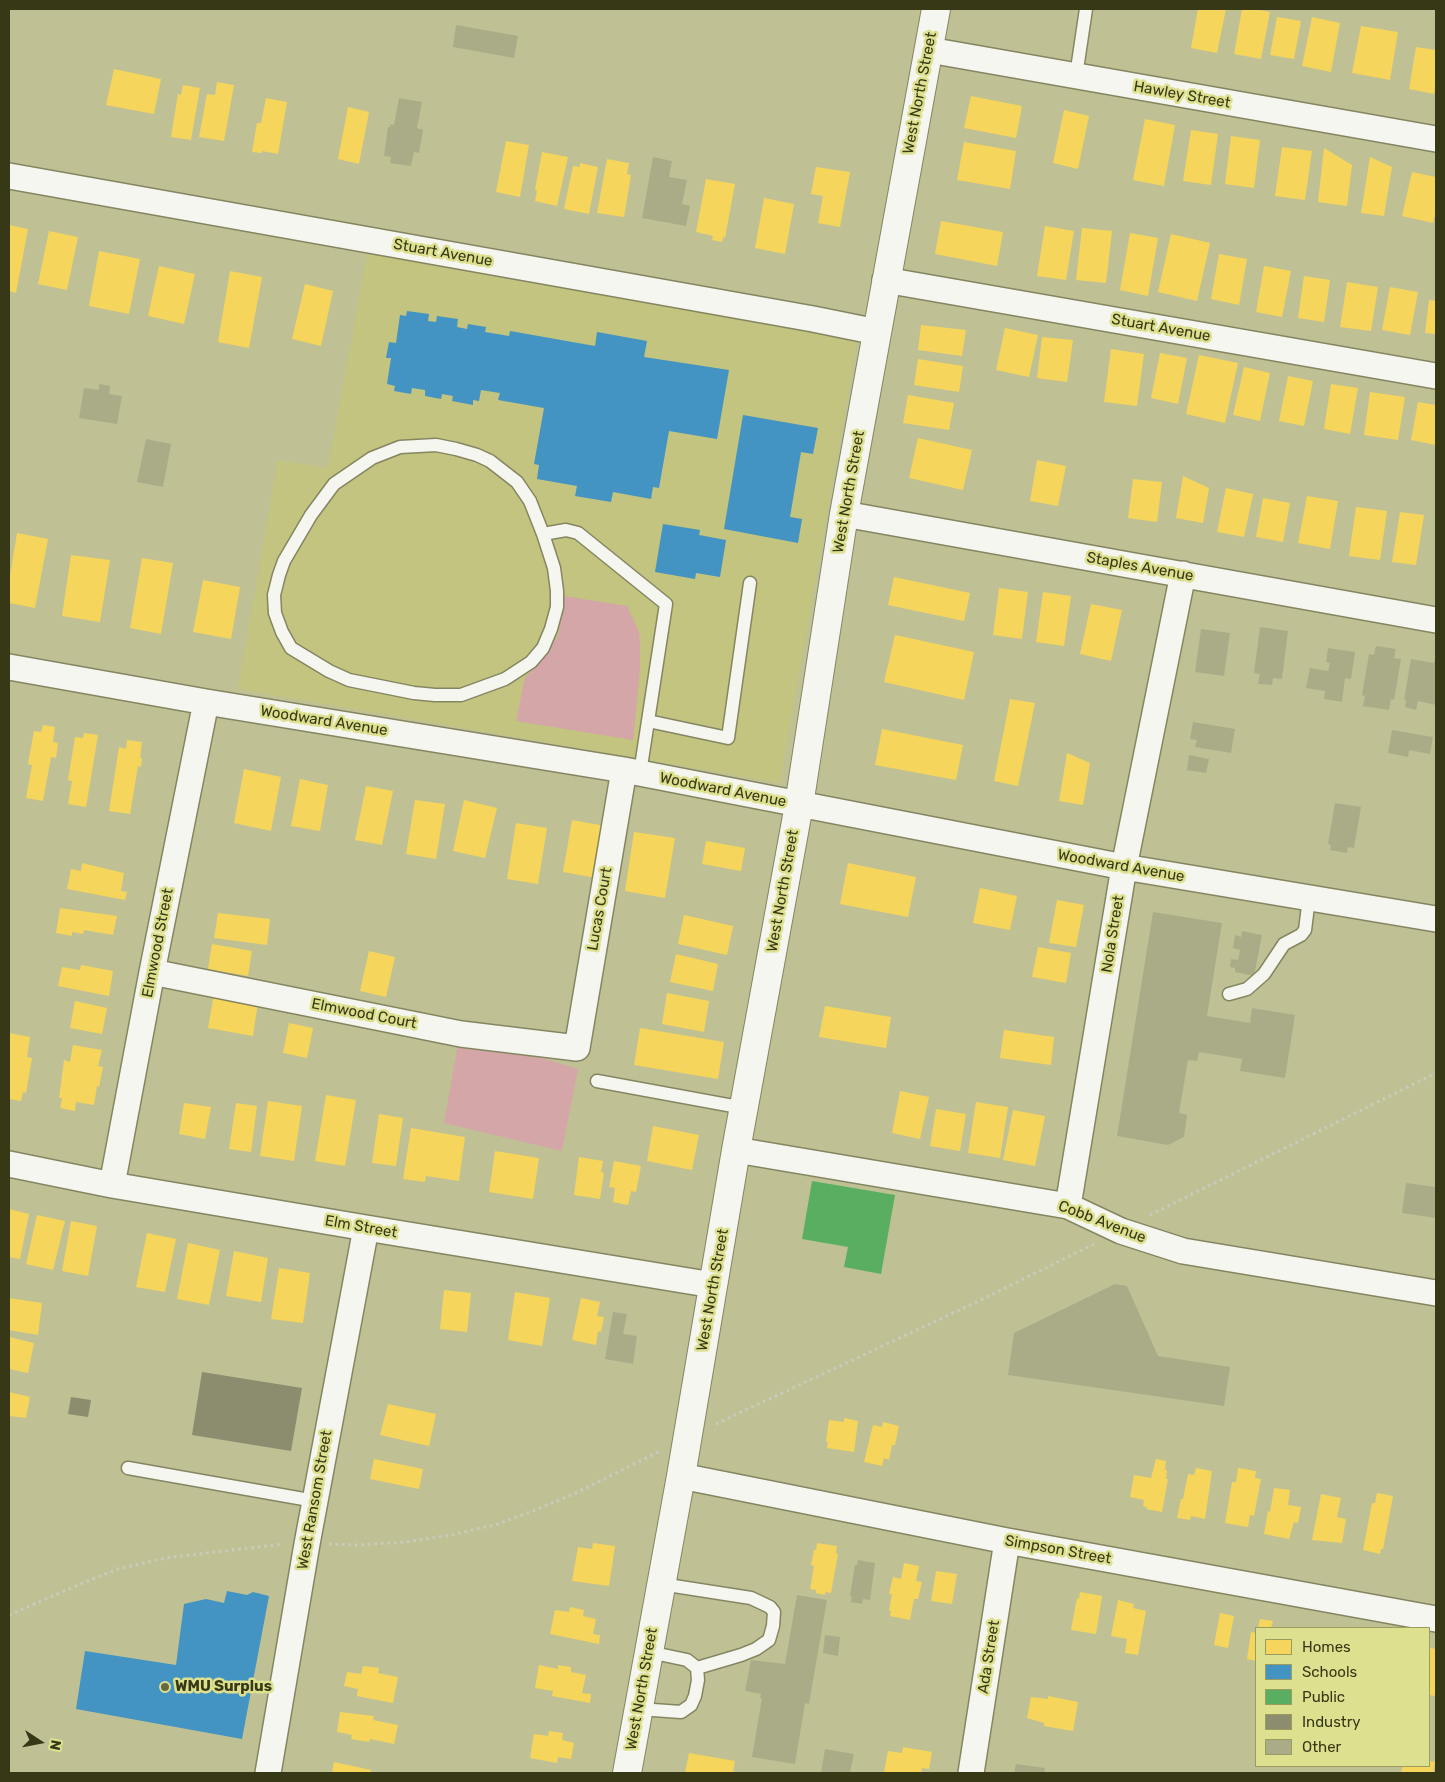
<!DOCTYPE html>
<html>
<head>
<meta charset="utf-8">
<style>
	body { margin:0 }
	#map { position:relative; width:1445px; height:1782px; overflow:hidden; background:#bfc194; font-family:Rubik,sans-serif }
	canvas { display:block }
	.frame { position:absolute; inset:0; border:10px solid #373816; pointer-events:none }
	.legend { position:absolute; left:1255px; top:1627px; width:175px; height:140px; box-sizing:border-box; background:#dde08e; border:1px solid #9b9d5e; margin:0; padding:6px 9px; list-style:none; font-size:15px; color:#373816 }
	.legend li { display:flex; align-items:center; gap:10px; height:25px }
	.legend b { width:25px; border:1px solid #9b9d5e }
	.north { position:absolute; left:15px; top:1717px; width:50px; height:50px; -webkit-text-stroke:4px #dde08e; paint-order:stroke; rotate:101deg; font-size:14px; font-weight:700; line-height:20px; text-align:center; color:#373816 }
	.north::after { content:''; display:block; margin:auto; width:18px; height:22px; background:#373816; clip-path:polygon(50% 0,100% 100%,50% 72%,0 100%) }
</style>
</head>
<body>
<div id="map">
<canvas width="1445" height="1782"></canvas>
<div class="frame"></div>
<ul class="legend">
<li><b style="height:14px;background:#f6d55c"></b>Homes</li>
<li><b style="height:14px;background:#4393c3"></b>Schools</li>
<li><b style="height:14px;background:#5aae61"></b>Public</li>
<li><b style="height:14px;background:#8c8c6e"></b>Industry</li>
<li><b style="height:14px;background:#aaac88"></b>Other</li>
</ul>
<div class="north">N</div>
</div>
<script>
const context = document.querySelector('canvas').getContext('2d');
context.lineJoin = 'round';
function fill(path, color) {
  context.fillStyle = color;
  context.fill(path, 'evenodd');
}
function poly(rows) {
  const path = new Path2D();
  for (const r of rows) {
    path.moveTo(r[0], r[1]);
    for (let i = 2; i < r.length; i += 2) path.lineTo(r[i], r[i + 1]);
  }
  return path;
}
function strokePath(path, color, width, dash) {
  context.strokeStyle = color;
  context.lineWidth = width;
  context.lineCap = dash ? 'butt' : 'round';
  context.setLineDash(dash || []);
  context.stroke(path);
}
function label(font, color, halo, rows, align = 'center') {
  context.font = font + ' Rubik,sans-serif';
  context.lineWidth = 5;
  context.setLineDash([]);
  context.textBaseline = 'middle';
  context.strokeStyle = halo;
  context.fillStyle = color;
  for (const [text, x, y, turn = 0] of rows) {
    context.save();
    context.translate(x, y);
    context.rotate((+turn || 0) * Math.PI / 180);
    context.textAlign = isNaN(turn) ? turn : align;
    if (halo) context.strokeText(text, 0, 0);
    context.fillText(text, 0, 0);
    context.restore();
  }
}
const built = poly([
	[368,250,844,333,857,341,780,783,238,689,278,460,328,468]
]);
const green = poly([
	[564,596,627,606,639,632,640,641,640,670,633,740,516,721,525,677,536,667,558,636,564,605],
	[460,1033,578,1069,562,1151,444,1123]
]);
const homes = poly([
	[1198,9,1226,9,1217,53,1191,48],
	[1242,9,1254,9,1270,12,1261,59,1234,54],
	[1277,17,1301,21,1294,59,1270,55],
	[1312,17,1340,23,1331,72,1302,66],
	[1361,26,1398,32,1390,80,1352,73],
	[1416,47,1436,50,1436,80,1434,94,1409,89],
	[114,69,161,79,154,114,106,105],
	[217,82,234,85,224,141,199,137,207,94,215,95],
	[183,85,200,88,191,140,171,137,178,94,181,95],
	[971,96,1022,106,1016,138,964,128],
	[266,98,287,102,278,154,262,151,262,153,252,152,257,123,261,123],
	[348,107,369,112,359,164,338,159],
	[1064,110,1089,116,1078,169,1053,163],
	[1145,119,1175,125,1164,186,1133,180],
	[1191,130,1218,134,1211,185,1183,181],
	[1231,136,1260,140,1254,188,1225,184],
	[506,141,529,145,520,197,496,192],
	[964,142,1016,151,1010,189,957,180],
	[1282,147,1312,151,1305,200,1275,196],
	[1324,148,1352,165,1347,206,1318,202],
	[542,152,568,157,557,206,535,201,537,191,535,190],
	[1370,157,1392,167,1384,216,1361,213],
	[607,159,629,163,627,174,631,175,624,217,597,213],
	[580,163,598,167,589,214,564,209,573,166,580,167],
	[816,167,850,172,840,227,818,223,823,196,811,194],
	[1412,172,1436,177,1436,210,1433,223,1402,216],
	[706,179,735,184,725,238,723,237,722,242,712,240,713,236,696,232],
	[764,198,794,204,785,254,755,248],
	[941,221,1003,232,997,266,935,254],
	[9,225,28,229,16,293,9,291],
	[1045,226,1074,231,1066,280,1037,276],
	[1082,228,1112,231,1106,283,1076,280],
	[49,231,78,237,67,290,38,284],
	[1130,233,1158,238,1148,296,1120,290],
	[1171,234,1210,243,1197,301,1158,292],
	[99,251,140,259,129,314,89,306],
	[1219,254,1247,259,1239,305,1211,299],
	[159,266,195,274,184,324,148,316],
	[1264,266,1291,271,1282,317,1256,312],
	[230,271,262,277,249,348,218,342],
	[1304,276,1330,280,1324,322,1298,318],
	[1347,282,1378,287,1371,331,1340,327],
	[305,284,333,291,321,346,292,339],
	[1390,287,1418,292,1410,335,1382,330],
	[1429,300,1436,301,1436,334,1425,333],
	[921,325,966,330,962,356,918,350],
	[1005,328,1038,335,1029,377,996,370],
	[1042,337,1073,340,1067,382,1037,378],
	[1111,349,1144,354,1137,406,1104,402],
	[1160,353,1187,358,1178,404,1151,398],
	[1199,355,1238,363,1225,423,1186,414],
	[918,359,963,366,959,392,914,385],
	[1244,367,1270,373,1260,421,1233,415],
	[1288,376,1313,381,1304,426,1279,421],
	[1331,384,1358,388,1350,434,1324,429],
	[1370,392,1405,397,1398,440,1364,435],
	[908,395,954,403,949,430,903,423],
	[1418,402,1436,405,1436,445,1411,440],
	[918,438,972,450,963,490,909,478],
	[1037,460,1066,466,1058,506,1030,501],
	[1183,476,1209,488,1203,523,1176,518],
	[1133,479,1162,482,1157,522,1128,518],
	[1226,488,1253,494,1244,537,1217,532],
	[1307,496,1338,501,1330,549,1298,543],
	[1263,498,1290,503,1283,542,1256,537],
	[1356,507,1387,511,1380,560,1349,556],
	[1400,512,1424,515,1416,565,1392,562],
	[17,533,48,539,35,608,9,603,9,582],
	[71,555,110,560,100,622,62,616],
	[142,558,173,563,161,634,130,628],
	[894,577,970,593,964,621,888,605],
	[203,580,240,587,231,639,193,632],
	[999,588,1028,592,1022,639,993,635],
	[1043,592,1071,596,1064,646,1036,642],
	[1091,604,1122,610,1111,661,1080,654],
	[895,635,974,652,964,700,884,682],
	[1010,699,1035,703,1018,786,994,781],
	[43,725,55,727,53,742,58,743,56,758,51,757,43,801,26,798,32,765,28,764,34,731,41,732],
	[882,729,963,745,956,780,875,765],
	[84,733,98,735,86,807,68,804,72,781,68,780,75,737,83,738],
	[127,740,142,742,140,758,142,758,141,767,138,766,130,814,109,811,119,747,126,749],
	[1067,753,1090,763,1083,805,1059,801],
	[244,769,281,777,271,831,234,823],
	[300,779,328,785,320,831,291,826],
	[366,786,393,791,382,845,355,840],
	[415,800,445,804,436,859,406,854],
	[464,800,497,808,485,858,453,851],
	[572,820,605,826,596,878,563,872],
	[516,823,547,828,538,884,507,879],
	[634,832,675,838,665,898,625,891],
	[706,841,745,848,741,871,702,864],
	[82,863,124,873,121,891,127,892,125,900,67,889,71,869,81,871],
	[848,863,916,877,908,917,840,904],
	[980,888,1017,896,1010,930,973,923],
	[1057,900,1084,905,1076,947,1049,943],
	[60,908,117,916,113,935,84,930,83,934,72,932,72,936,56,933],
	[218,913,270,919,267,945,214,938],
	[684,915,733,926,727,955,678,944],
	[212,944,252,951,248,976,208,969],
	[1038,947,1071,953,1066,983,1032,977],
	[369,951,395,957,386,997,360,991],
	[676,954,718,964,713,991,670,982],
	[81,965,113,971,109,996,58,986,62,967,80,970],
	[667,993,709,1001,704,1032,662,1024],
	[214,994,258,1002,253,1036,208,1028],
	[75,1001,107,1008,102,1034,70,1028],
	[825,1006,891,1017,886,1048,819,1037],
	[289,1023,313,1028,307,1058,283,1053],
	[640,1028,724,1042,718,1079,634,1065],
	[1004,1030,1054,1037,1051,1065,1000,1058],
	[9,1033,30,1037,27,1057,32,1058,26,1093,23,1092,21,1101,9,1099],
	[73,1045,102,1050,98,1066,103,1067,99,1087,97,1086,94,1105,76,1102,75,1111,60,1108,62,1098,59,1098,64,1060,70,1062],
	[900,1091,929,1097,920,1139,892,1133],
	[326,1095,356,1100,345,1166,315,1161],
	[268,1101,302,1106,294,1161,260,1156],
	[976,1102,1008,1107,1000,1158,968,1153],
	[184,1103,211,1107,205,1139,179,1134],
	[236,1103,257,1106,251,1152,229,1149],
	[936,1109,966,1114,960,1151,930,1146],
	[1013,1110,1045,1116,1035,1166,1003,1160],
	[379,1114,403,1118,396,1166,372,1163],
	[653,1126,699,1135,692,1170,647,1161],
	[411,1128,465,1137,459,1181,426,1176,425,1182,403,1179],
	[495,1151,539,1158,533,1199,489,1192],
	[579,1157,603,1161,601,1172,604,1173,600,1199,574,1195],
	[614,1161,641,1166,636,1192,631,1191,628,1205,613,1202,615,1188,609,1187],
	[9,1209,29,1214,20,1259,9,1257],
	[37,1215,65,1221,53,1270,26,1264],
	[71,1221,97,1226,88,1276,62,1271],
	[147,1233,176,1239,165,1292,136,1287],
	[188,1243,220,1250,209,1305,177,1299],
	[234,1251,268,1258,261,1302,226,1296],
	[279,1268,310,1273,303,1323,271,1319],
	[444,1290,471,1293,467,1332,440,1329],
	[515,1292,550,1298,542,1346,508,1340],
	[9,1298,42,1303,38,1335,9,1330],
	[581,1298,600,1302,597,1316,604,1317,601,1332,598,1331,596,1345,572,1340],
	[9,1337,34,1343,28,1373,9,1369],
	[9,1392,30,1397,26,1418,9,1416],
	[388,1404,436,1414,429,1446,380,1435],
	[844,1418,858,1421,854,1452,827,1448,828,1442,826,1441,829,1420,844,1422],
	[883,1422,899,1426,895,1445,892,1445,889,1460,884,1458,882,1466,864,1462,873,1425,882,1427],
	[374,1459,423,1469,419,1489,370,1479],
	[1156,1459,1166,1461,1165,1470,1167,1470,1166,1479,1168,1479,1162,1512,1146,1509,1147,1507,1143,1506,1144,1500,1130,1497,1134,1475,1151,1478],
	[1196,1468,1212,1471,1205,1519,1191,1516,1190,1520,1177,1518,1181,1499,1183,1499,1188,1474,1194,1475],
	[1238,1468,1256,1471,1255,1478,1261,1479,1254,1516,1250,1515,1248,1527,1225,1523,1232,1482,1236,1482],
	[1274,1488,1290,1490,1288,1505,1301,1507,1298,1523,1294,1522,1289,1539,1264,1534,1268,1511,1270,1512],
	[1377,1493,1393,1496,1383,1549,1381,1549,1380,1554,1363,1550,1372,1503,1375,1503],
	[1321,1494,1341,1498,1337,1517,1346,1519,1342,1543,1312,1540],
	[593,1543,615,1546,609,1586,572,1581,578,1547,592,1549],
	[817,1543,837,1546,836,1553,838,1554,831,1593,825,1592,825,1595,816,1593,816,1590,810,1589,814,1566,811,1565,814,1550,816,1550],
	[904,1563,919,1566,916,1581,922,1582,918,1599,914,1599,910,1620,890,1616,891,1611,889,1611,892,1594,889,1594,893,1577,901,1579],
	[936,1571,957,1574,952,1604,931,1601],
	[1080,1592,1102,1596,1096,1634,1071,1630,1077,1598,1079,1599],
	[1118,1600,1134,1604,1133,1608,1146,1611,1138,1655,1125,1653,1127,1639,1111,1636],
	[570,1607,584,1610,583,1616,596,1619,593,1634,600,1635,599,1644,550,1634,555,1610,569,1612],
	[1220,1613,1234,1616,1228,1648,1214,1645],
	[1260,1619,1273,1621,1271,1628,1258,1628],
	[1251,1632,1256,1633,1256,1661,1247,1659],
	[1430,1648,1436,1649,1435,1696,1429,1695],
	[539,1665,558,1669,558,1665,571,1667,571,1672,586,1675,582,1693,591,1694,590,1703,552,1696,553,1691,535,1688],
	[363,1666,379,1668,378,1673,398,1677,393,1703,357,1696,358,1689,344,1686,347,1672,361,1674],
	[1048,1696,1078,1702,1073,1731,1044,1726,1044,1723,1027,1718,1031,1697,1048,1699],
	[340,1712,374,1716,373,1720,398,1725,394,1744,370,1739,369,1742,351,1739,352,1735,337,1732],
	[549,1731,563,1733,562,1740,574,1743,571,1759,558,1757,557,1763,530,1758,534,1734,548,1736],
	[903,1747,932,1752,929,1769,922,1768,921,1773,884,1772,888,1751,902,1753],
	[689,1753,735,1761,733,1773,685,1773],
	[1429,1761,1435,1762,1433,1773,1401,1773,1403,1766,1429,1766],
	[334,1762,371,1770,371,1773,332,1773]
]);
const schools = poly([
	[407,311,429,314,428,321,436,322,437,316,458,319,457,327,467,329,468,324,486,327,485,332,509,336,510,331,595,346,597,332,647,341,644,357,729,370,717,439,669,431,659,488,653,487,651,499,613,492,611,502,575,496,577,486,537,479,539,465,534,464,544,408,498,400,500,393,481,390,479,401,473,400,473,405,452,401,453,396,442,394,441,399,425,396,425,390,412,388,411,394,394,391,395,386,387,384,391,358,386,358,389,342,396,343,400,315,406,316],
	[743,415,818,428,813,454,801,452,790,517,802,519,798,543,724,529],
	[663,524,700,530,699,535,726,540,720,577,696,573,695,579,655,572],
	[227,1591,247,1595,253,1592,269,1596,242,1739,76,1709,85,1651,176,1665,184,1604,206,1599,224,1603]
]);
const public = poly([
	[812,1181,895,1195,881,1274,844,1267,848,1247,802,1239]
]);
const industry = poly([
	[202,1372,302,1388,291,1451,192,1435],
	[71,1397,91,1400,88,1417,68,1414]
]);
const building = poly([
	[456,25,518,36,514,58,453,47],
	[399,98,422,102,417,128,423,130,419,153,414,152,411,166,390,163,391,157,384,156,388,127,390,127,390,124,394,125],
	[653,157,672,161,669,177,687,180,682,204,690,206,686,226,642,218],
	[99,384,110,386,109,394,122,396,117,424,79,418,84,388,99,390],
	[146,439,171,444,163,487,137,482],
	[1260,627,1288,631,1282,679,1273,678,1272,685,1258,684,1260,674,1254,673],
	[1201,629,1230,633,1224,676,1195,672],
	[1376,646,1396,649,1394,658,1401,659,1394,700,1391,699,1389,710,1363,706,1365,696,1362,695,1369,654,1374,655],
	[1328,648,1355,652,1351,679,1345,678,1342,702,1324,699,1325,691,1306,688,1310,668,1328,671,1330,663,1326,662],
	[1435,657,1436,705,1418,701,1416,710,1405,707,1406,699,1404,700,1411,659,1434,663],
	[1193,722,1235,729,1231,753,1195,747,1197,740,1190,739],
	[1392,730,1433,737,1430,754,1409,750,1408,757,1388,753],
	[1189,755,1209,759,1206,773,1187,770],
	[1335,803,1361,807,1354,848,1348,847,1347,853,1330,850,1331,845,1328,844],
	[1153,912,1222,923,1207,1016,1250,1023,1252,1008,1295,1015,1285,1078,1240,1071,1242,1059,1199,1052,1197,1061,1188,1060,1179,1113,1187,1115,1184,1137,1168,1145,1117,1136],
	[1242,931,1262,935,1254,976,1235,972,1235,968,1230,967,1231,959,1238,960,1240,950,1233,948,1235,935,1241,937],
	[1406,1183,1436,1187,1436,1218,1402,1213],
	[1115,1284,1127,1286,1158,1356,1230,1367,1224,1406,1008,1375,1014,1333],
	[613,1312,627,1314,623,1334,637,1336,633,1364,605,1359],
	[858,1560,875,1563,870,1600,863,1599,862,1604,851,1602,852,1597,850,1596,855,1565,857,1565],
	[797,1595,827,1600,809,1704,805,1703,795,1764,752,1757,762,1698,760,1698,761,1694,745,1691,751,1660,785,1664],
	[825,1635,840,1637,838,1656,823,1653],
	[825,1749,854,1754,850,1773,821,1773],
	[1016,1764,1045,1768,1044,1773,1014,1773]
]);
const path = poly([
	[1150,1215,1436,1073],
	[716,1424,985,1298,1094,1244],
	[329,1544,358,1545,405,1542,451,1535,498,1524,543,1507,578,1492,660,1451],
	[9,1615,85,1582,118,1569,165,1558,283,1544]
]);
const service = poly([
	[1076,76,1086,9],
	[543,534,530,501,517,482,490,461,477,455,456,449,436,445,400,447,372,458,334,484,311,515,284,561,279,575,274,595,275,613,282,632,291,648,329,671,349,680,414,693,435,695,461,695,505,679,531,662,543,648,551,629,557,607,557,591,554,568,543,534,566,530,578,533,666,604,648,721],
	[640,773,648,721,728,738,750,583],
	[1229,994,1247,989,1264,974,1284,944,1301,935,1305,930,1309,898],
	[597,1081,744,1108],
	[128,1468,315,1501],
	[661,1584,751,1598,770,1607,774,1612,773,1626,769,1640,756,1649,741,1655,697,1668],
	[639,1709,681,1712,691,1705,695,1696,698,1680,697,1668,687,1660,649,1652]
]);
const minor = poly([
	[929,50,1436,139],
	[9,176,813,319,877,332],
	[885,280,1436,376],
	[844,514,1436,620],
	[9,667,206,702,624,770,1124,867,1436,919],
	[152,972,461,1034,577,1048,624,770],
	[736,1150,1068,1206,1121,1231,1183,1251,1436,1293],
	[9,1164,112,1185,366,1228,713,1285],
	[112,1185,152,972,206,702],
	[1068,1206,1124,867,1183,574],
	[681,1476,1007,1541,1436,1619],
	[268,1773,307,1544,366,1228],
	[971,1773,1007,1541]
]);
const tertiary = poly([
	[627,1773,681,1476,736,1150,799,805,844,514,936,9]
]);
const markers = [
	[165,1687,5,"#676842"]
];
const streetNames = [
	["West North Street",920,93,-79],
	["Hawley Street",1182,95,10],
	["Stuart Avenue",443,253,10],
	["Stuart Avenue",1161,328,10],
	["West North Street",849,492,-80],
	["Staples Avenue",1140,567,10],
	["Woodward Avenue",324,721,9],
	["Woodward Avenue",723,790,11],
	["Woodward Avenue",1121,866,10],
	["West North Street",783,891,-80],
	["Lucas Court",600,909,-80],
	["Nola Street",1113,934,-81],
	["Elmwood Street",158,943,-79],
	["Elmwood Court",364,1014,11],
	["Cobb Avenue",1102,1222,21],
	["Elm Street",361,1227,10],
	["West North Street",713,1290,-80],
	["West Ransom Street",315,1500,-80],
	["Simpson Street",1058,1550,10],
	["Ada Street",989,1657,-81],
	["West North Street",642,1689,-80]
];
const poiNames = [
	["WMU Surplus",175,1687]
];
fill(built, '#c2c47f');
fill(green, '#d4a6a8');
fill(homes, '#f6d55c');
fill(schools, '#4393c3');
fill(public, '#5aae61');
fill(industry, '#8c8c6e');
fill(building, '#aaac88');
strokePath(service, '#858661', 15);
strokePath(minor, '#858661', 28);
strokePath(tertiary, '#858661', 30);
strokePath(path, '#cbcbbd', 3, [2.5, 4]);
strokePath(service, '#f5f6ef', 12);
strokePath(minor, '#f5f6ef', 25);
strokePath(tertiary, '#f5f6ef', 28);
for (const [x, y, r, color] of markers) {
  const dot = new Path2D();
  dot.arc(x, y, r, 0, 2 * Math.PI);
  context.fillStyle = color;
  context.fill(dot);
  strokePath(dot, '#dde08e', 2);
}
label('15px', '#373816', '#dde08e', streetNames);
label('bold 15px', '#373816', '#dde08e', poiNames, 'left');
</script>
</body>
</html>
